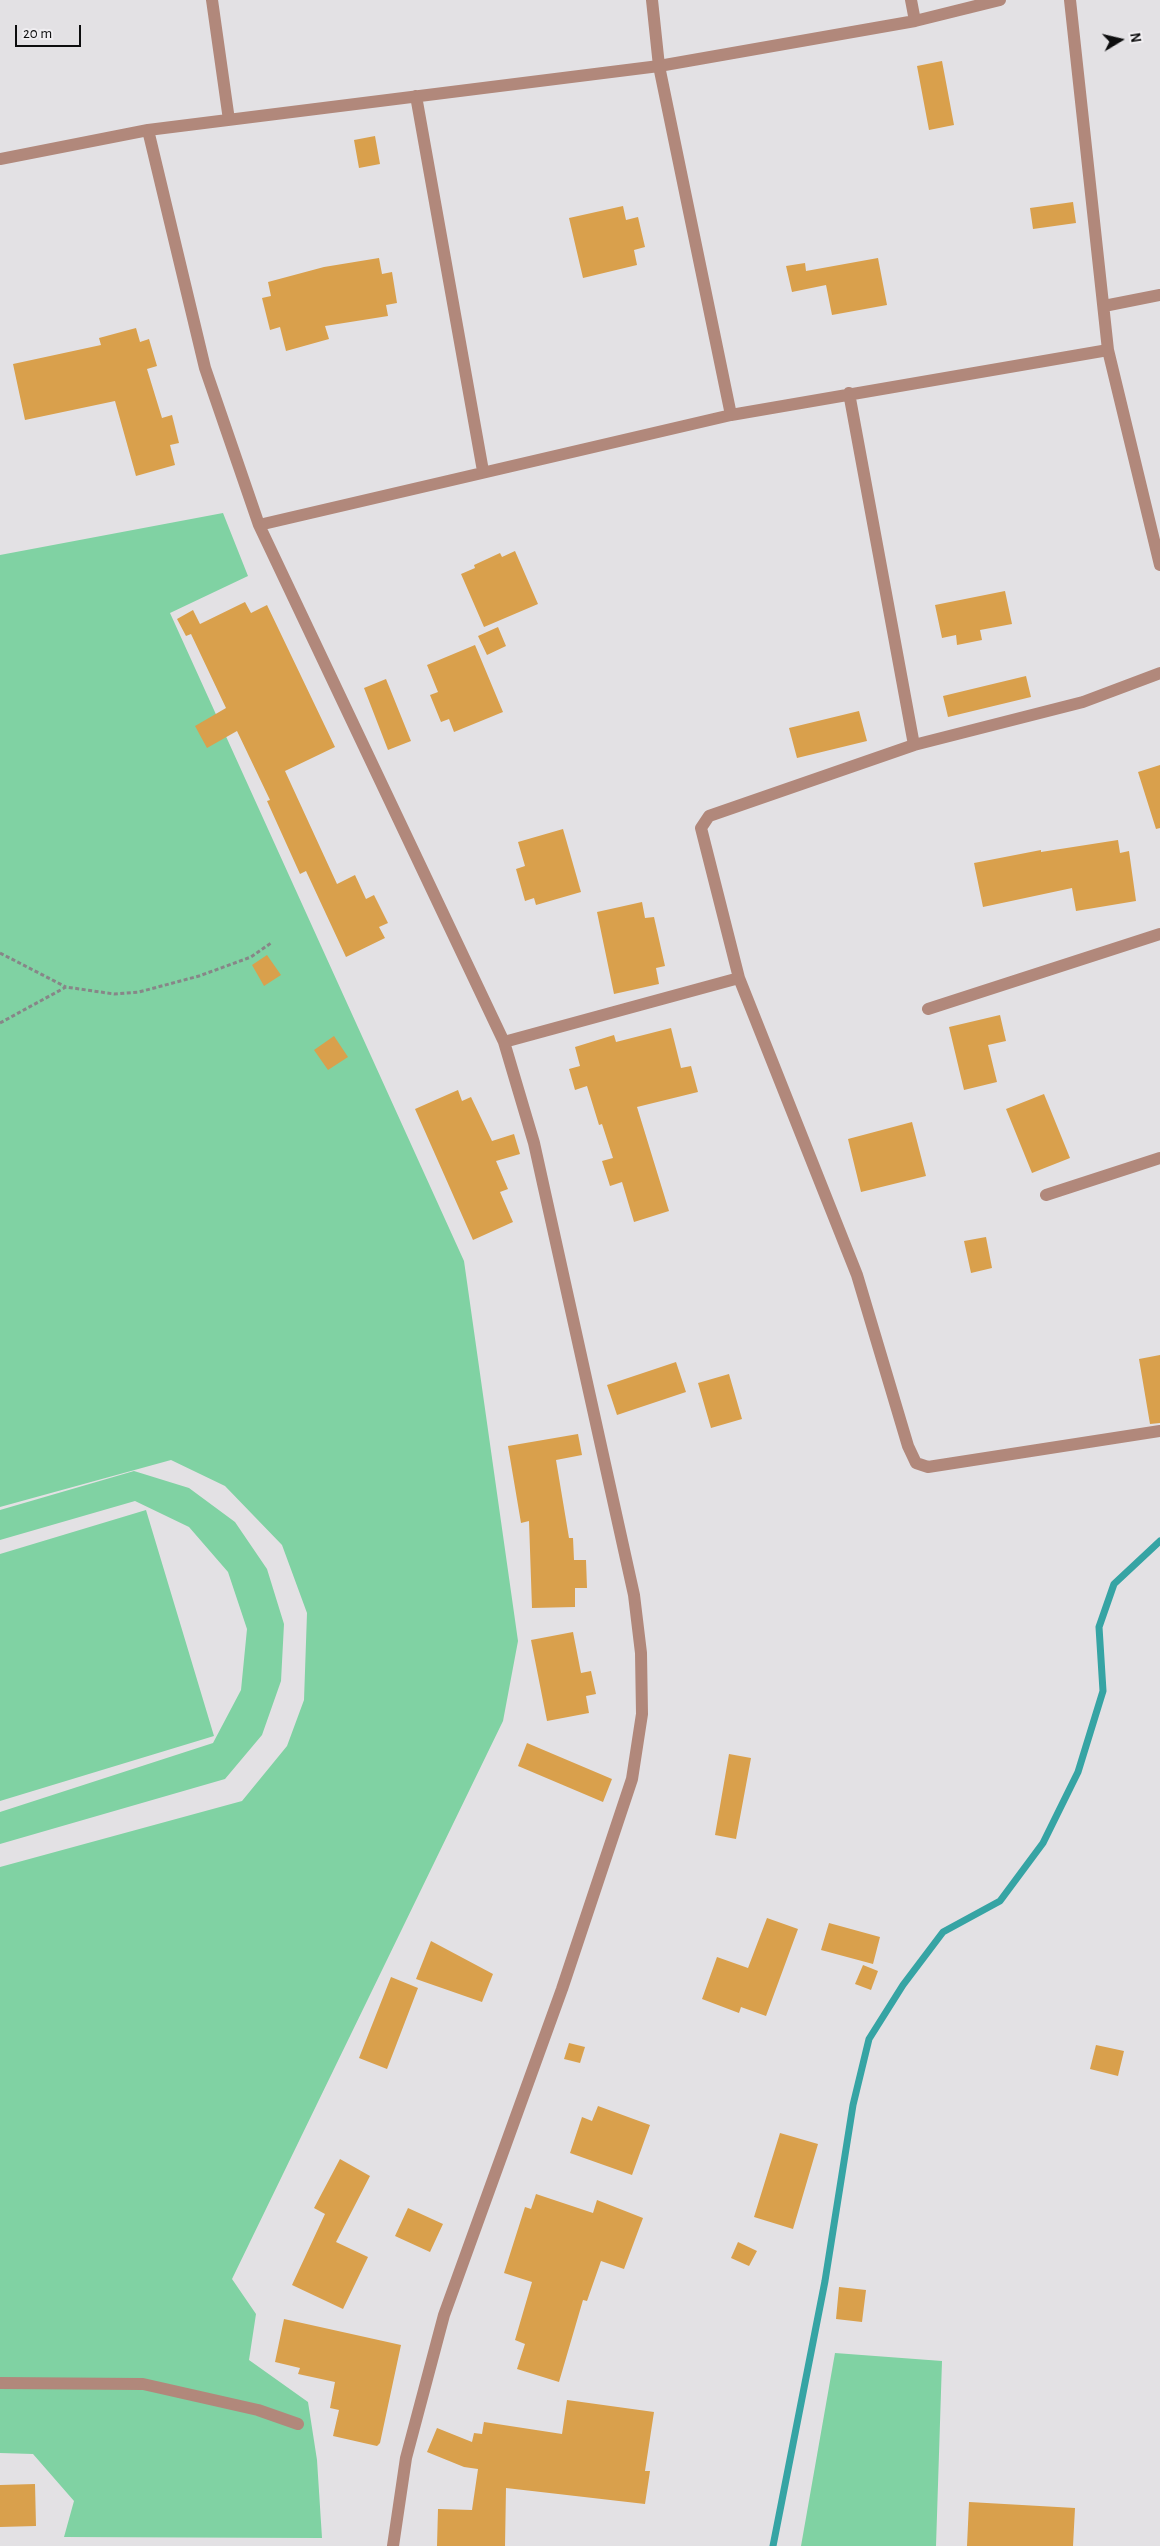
<!DOCTYPE html>
<html>
<head>
<meta charset="utf-8">
<style>
	body { margin:0 }
	#map { position:relative; width:1160px; height:2546px; overflow:hidden; background:#e3e1e4; font-family:"Alegreya Sans",sans-serif }
	canvas { display:block }
	.north { position:absolute; left:1095px; top:15px; width:50px; height:50px; -webkit-text-stroke:4px #f0eef1; paint-order:stroke; rotate:81deg; font-size:14px; font-weight:700; line-height:20px; text-align:center; color:#0d0d0e }
	.north::after { content:''; display:block; margin:auto; width:18px; height:22px; background:#0d0d0e; clip-path:polygon(50% 0,100% 100%,50% 72%,0 100%) }
	.scale { position:absolute; left:15px; top:25px; width:66px; height:22px; box-sizing:border-box; border:2px solid #0d0d0e; border-top:0; padding-left:6px; font-size:15px; line-height:18px; white-space:nowrap; color:#0d0d0e; -webkit-text-stroke:4px #f0eef1; paint-order:stroke }
</style>
</head>
<body>
<div id="map">
<canvas width="1160" height="2546"></canvas>
<div class="north">N</div>
<div class="scale">20 m</div>
</div>
<script>
const context = document.querySelector('canvas').getContext('2d');
context.lineJoin = 'round';
function fill(path, color) {
  context.fillStyle = color;
  context.fill(path, 'evenodd');
}
function poly(rows) {
  const path = new Path2D();
  for (const r of rows) {
    path.moveTo(r[0], r[1]);
    for (let i = 2; i < r.length; i += 2) path.lineTo(r[i], r[i + 1]);
  }
  return path;
}
function strokePath(path, color, width, dash) {
  context.strokeStyle = color;
  context.lineWidth = width;
  context.lineCap = dash ? 'butt' : 'round';
  context.setLineDash(dash || []);
  context.stroke(path);
}
const green = poly([
	[223,513,248,576,170,613,464,1261,518,1641,503,1721,232,2279,256,2314,249,2360,308,2402,317,2460,322,2538,64,2537,74,2501,33,2454,0,2453,0,1867,242,1801,287,1746,304,1700,307,1613,282,1545,225,1486,171,1460,0,1507,0,555],
	[134,1471,189,1488,235,1522,267,1569,284,1624,281,1681,262,1735,225,1779,0,1844,0,1812,213,1743,241,1690,247,1629,228,1572,189,1527,135,1501,0,1540,0,1510],
	[146,1510,214,1736,0,1801,0,1554],
	[835,2353,942,2361,936,2546,801,2546]
]);
const stream = poly([
	[773,2546,825,2281,853,2105,869,2039,903,1985,943,1932,1000,1901,1043,1843,1078,1772,1103,1691,1099,1627,1114,1584,1160,1541]
]);
const building = poly([
	[942,61,954,125,929,130,917,66],
	[375,136,380,164,359,168,354,140],
	[1073,202,1076,223,1033,229,1030,208],
	[623,206,626,220,638,217,645,247,634,250,637,265,583,278,569,218],
	[379,258,382,274,392,272,397,303,386,305,388,316,325,326,329,339,286,351,280,327,270,330,262,298,271,296,268,282,324,267],
	[878,258,887,305,832,315,826,285,792,292,786,266,805,263,806,271],
	[136,328,140,342,149,339,157,366,147,369,158,405,162,418,172,415,179,443,170,445,175,465,136,476,115,401,25,420,13,364,101,345,99,338],
	[515,551,538,604,484,627,461,574,475,568,474,565,500,553,502,557],
	[1005,591,1012,624,980,630,982,640,957,645,956,635,942,638,935,605],
	[245,602,251,613,267,605,335,747,285,771,337,884,355,875,366,899,374,895,388,923,379,927,385,938,346,957,306,871,300,874,267,801,270,800,237,731,207,748,195,726,226,708,191,634,186,636,177,619,193,610,200,624],
	[498,627,506,646,487,655,478,636],
	[475,645,503,712,454,732,449,719,441,722,430,695,438,692,427,665],
	[1026,676,1031,697,948,717,943,696],
	[386,679,411,741,388,750,364,688],
	[859,711,867,741,797,758,789,728],
	[1160,765,1160,828,1156,829,1138,772],
	[563,829,581,892,536,905,534,898,525,901,516,869,525,866,518,842],
	[1118,840,1120,853,1129,851,1136,901,1076,911,1072,888,983,907,974,863,1041,850,1041,852],
	[642,902,645,918,654,917,665,966,656,968,659,984,614,994,597,912],
	[267,955,281,975,264,986,252,965],
	[1000,1015,1006,1041,988,1045,997,1082,964,1090,949,1027],
	[671,1028,681,1068,691,1066,698,1092,637,1107,669,1211,634,1222,622,1182,610,1186,602,1161,613,1158,602,1124,599,1125,587,1086,575,1090,569,1069,580,1066,575,1047,614,1035,616,1042],
	[334,1036,348,1057,328,1070,314,1050],
	[458,1090,462,1101,471,1097,492,1141,514,1134,520,1154,496,1161,508,1189,500,1192,513,1222,473,1240,415,1109],
	[1044,1094,1070,1158,1032,1173,1006,1109],
	[912,1122,926,1176,861,1192,848,1139],
	[986,1237,992,1268,971,1273,964,1241],
	[1160,1355,1160,1423,1150,1424,1139,1359],
	[676,1362,686,1392,617,1415,607,1385],
	[729,1374,742,1419,711,1428,698,1383],
	[578,1434,582,1455,556,1460,569,1538,573,1538,574,1560,586,1560,587,1588,575,1588,575,1607,532,1608,529,1521,521,1523,508,1446],
	[573,1632,581,1673,591,1671,596,1694,586,1696,589,1713,547,1721,531,1640],
	[527,1743,612,1779,603,1802,518,1766],
	[729,1754,751,1758,736,1839,715,1835],
	[767,1918,798,1929,766,2016,741,2007,739,2013,702,1999,717,1957,748,1968],
	[829,1923,880,1937,873,1964,821,1950],
	[431,1941,493,1974,482,2002,416,1979],
	[863,1965,878,1971,871,1990,855,1984],
	[391,1977,418,1988,387,2069,359,2058],
	[569,2043,585,2047,580,2063,564,2059],
	[1096,2045,1124,2051,1118,2076,1090,2069],
	[598,2106,650,2125,632,2175,570,2153,582,2117,592,2121],
	[780,2133,818,2144,793,2229,754,2217],
	[340,2159,370,2176,336,2242,368,2257,343,2309,292,2285,325,2214,314,2208],
	[536,2194,593,2213,597,2200,643,2218,624,2269,601,2261,587,2301,583,2300,559,2382,517,2369,525,2344,515,2340,532,2282,504,2273,525,2207,531,2209],
	[408,2208,443,2224,430,2252,395,2236],
	[738,2242,757,2251,749,2266,731,2258],
	[839,2287,866,2290,862,2322,836,2319],
	[284,2319,401,2345,380,2443,377,2446,333,2436,339,2410,330,2408,335,2382,298,2374,300,2368,275,2362],
	[567,2400,654,2412,645,2471,650,2471,645,2504,506,2488,505,2546,437,2546,438,2509,472,2510,478,2469,464,2467,427,2452,437,2428,472,2442,474,2433,482,2434,484,2422,562,2434],
	[35,2484,36,2526,0,2527,0,2485],
	[969,2502,1075,2508,1073,2546,967,2546]
]);
const path = poly([
	[0,953,66,987],
	[0,1023,66,987,114,994,139,992,199,976,251,957,271,943]
]);
const minor = poly([
	[212,0,229,120],
	[652,0,659,66,731,415],
	[911,0,915,21],
	[1070,0,1108,350,1160,565],
	[416,96,483,471],
	[148,130,205,368,259,525,504,1042,534,1143,634,1595,641,1653,642,1714,632,1779,562,1989,444,2315,406,2458,393,2546],
	[0,159,148,130,659,66,915,21,1000,0],
	[1104,306,1160,295],
	[849,393,914,745],
	[259,525,731,415,1108,350],
	[1160,673,1083,702,914,745,709,816,701,828,739,978,857,1275,908,1446,916,1463,928,1467,1160,1431],
	[928,1009,1160,934],
	[504,1042,739,978],
	[1046,1195,1160,1158],
	[0,2383,143,2384,258,2410,298,2424]
]);
fill(green, '#80d2a3');
strokePath(stream, '#36a4a4', 7);
fill(building, '#d9a04c');
strokePath(path, '#878688', 3, [4, 2.5]);
strokePath(minor, '#b1887b', 12);
</script>
</body>
</html>
